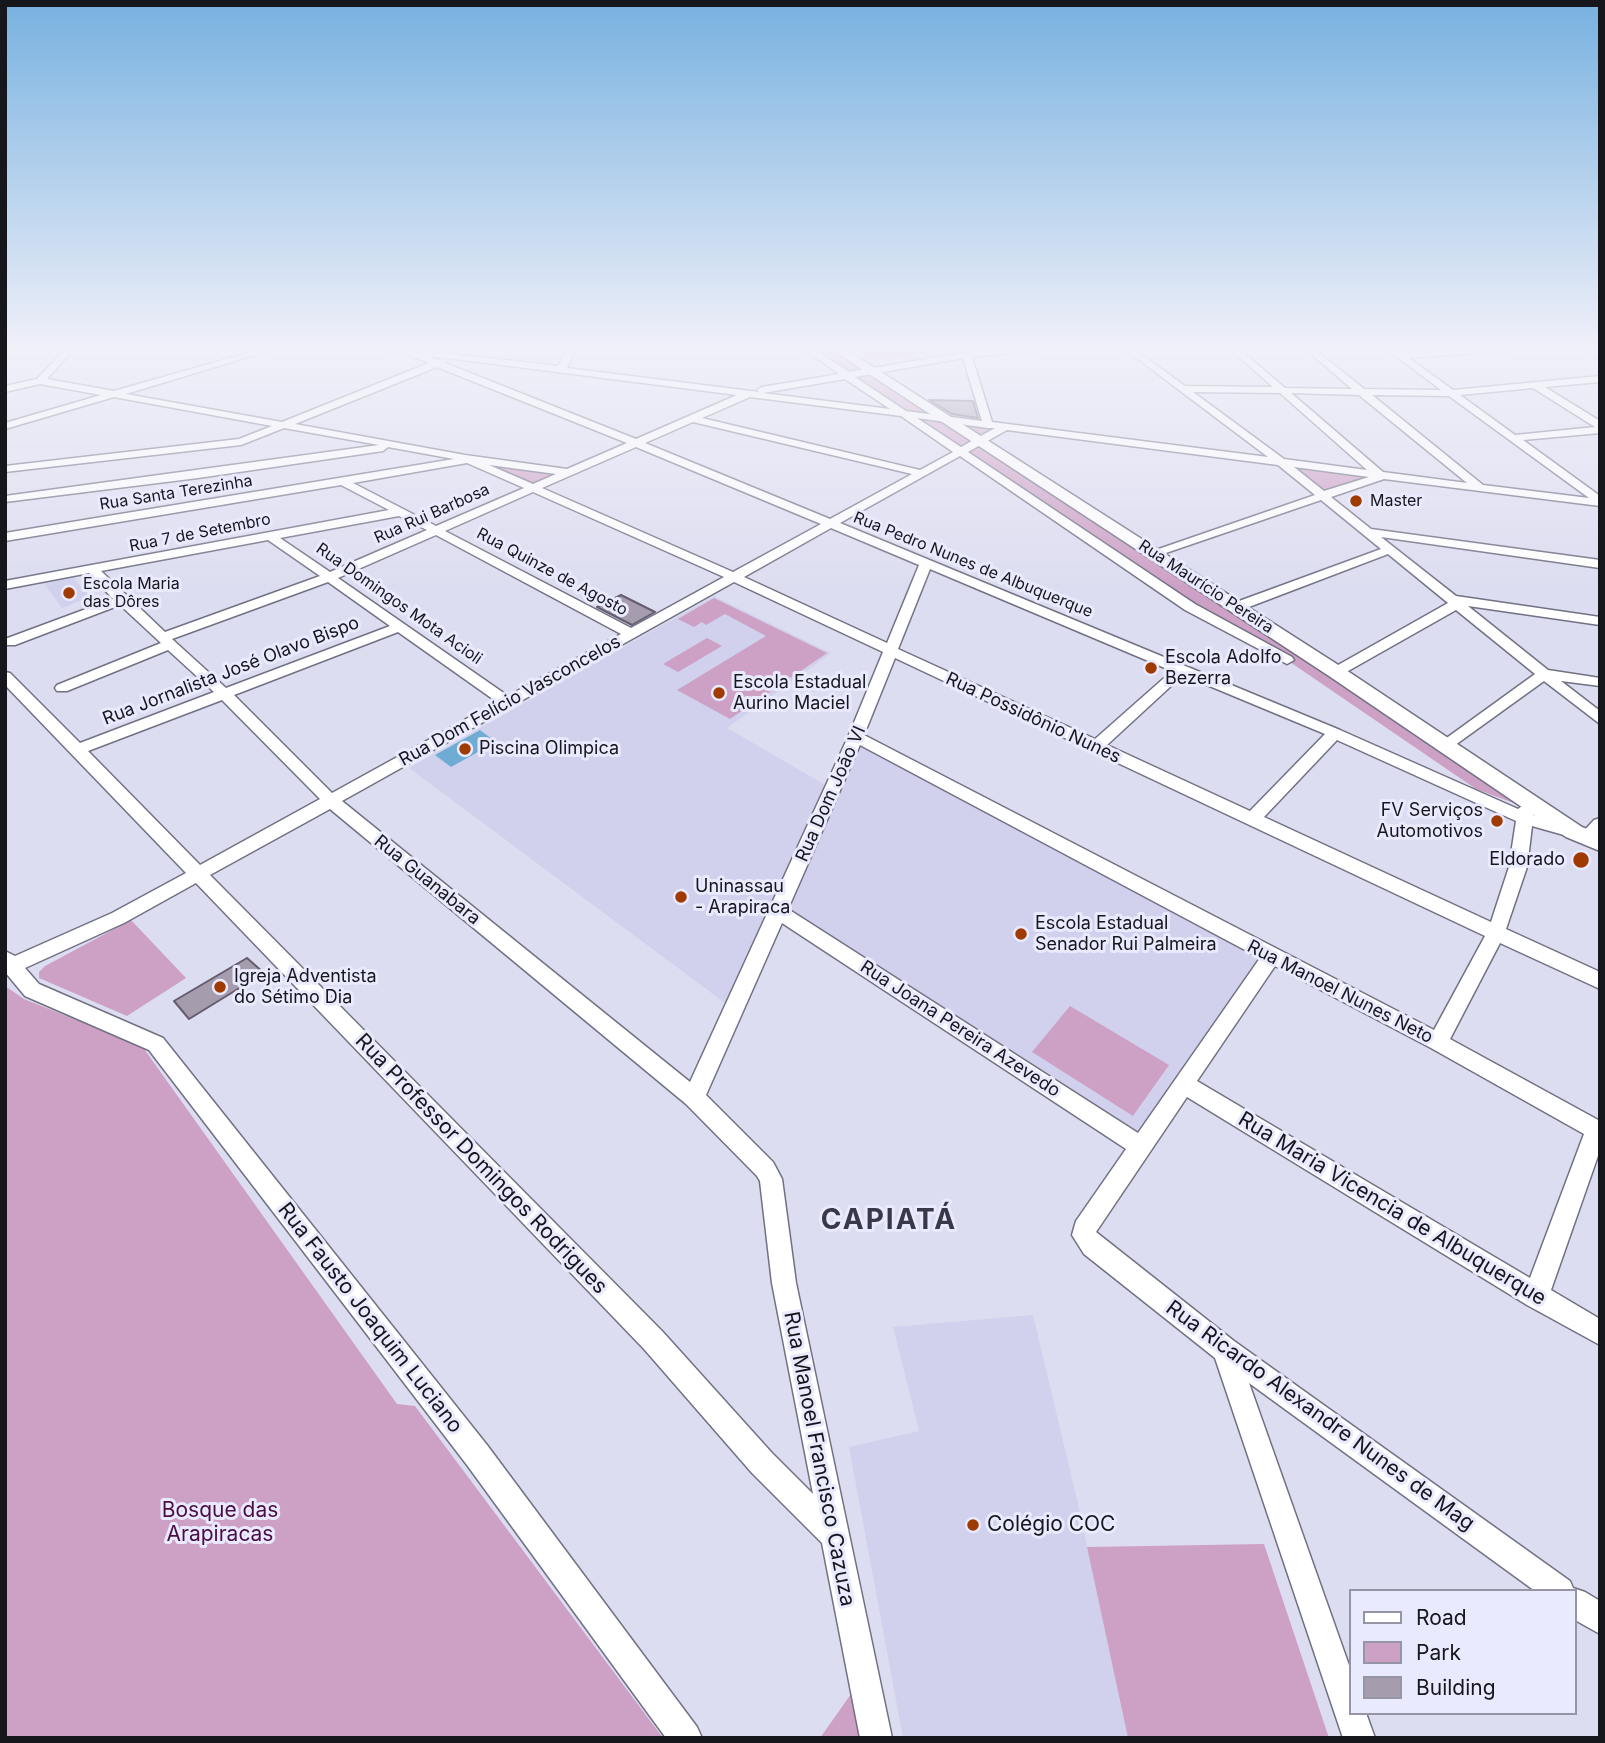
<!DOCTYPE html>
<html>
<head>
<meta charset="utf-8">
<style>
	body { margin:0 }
	#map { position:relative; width:1605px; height:1743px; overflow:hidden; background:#ddddf1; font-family:Inter,sans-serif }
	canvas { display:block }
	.frame { position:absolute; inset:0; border:7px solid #16161d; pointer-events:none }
	.legend { position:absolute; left:1349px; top:1589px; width:228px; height:126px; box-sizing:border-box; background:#eaeaff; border:2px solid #9595a5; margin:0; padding:9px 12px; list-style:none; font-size:21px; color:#16161d }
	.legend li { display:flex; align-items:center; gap:14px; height:35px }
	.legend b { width:35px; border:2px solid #9595a5 }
</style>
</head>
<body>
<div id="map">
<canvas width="1605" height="1743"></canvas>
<div class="frame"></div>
<ul class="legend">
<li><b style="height:9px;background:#fff"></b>Road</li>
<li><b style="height:19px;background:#cda0c5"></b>Park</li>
<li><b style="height:19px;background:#a59cae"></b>Building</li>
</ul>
</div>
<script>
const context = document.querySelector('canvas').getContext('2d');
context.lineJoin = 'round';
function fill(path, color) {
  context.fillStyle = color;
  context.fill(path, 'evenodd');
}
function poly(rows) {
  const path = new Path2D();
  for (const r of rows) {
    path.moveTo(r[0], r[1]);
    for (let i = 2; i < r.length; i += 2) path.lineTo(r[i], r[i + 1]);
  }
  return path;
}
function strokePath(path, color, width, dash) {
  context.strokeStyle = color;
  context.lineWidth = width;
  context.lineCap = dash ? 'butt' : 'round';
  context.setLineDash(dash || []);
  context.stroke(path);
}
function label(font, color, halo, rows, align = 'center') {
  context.font = font + ' Inter,sans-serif';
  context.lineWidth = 6;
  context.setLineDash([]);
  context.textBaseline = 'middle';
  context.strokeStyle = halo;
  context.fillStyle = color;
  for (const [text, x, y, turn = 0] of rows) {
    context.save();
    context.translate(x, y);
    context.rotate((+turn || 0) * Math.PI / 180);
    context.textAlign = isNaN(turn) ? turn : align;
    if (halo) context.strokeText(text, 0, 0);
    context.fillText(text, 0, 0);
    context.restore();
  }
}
const built = poly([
	[72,576,90,597,62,608,43,582],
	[714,596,831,653,727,728,829,787,729,1006,409,768],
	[856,737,1271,957,1141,1147,779,912],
	[1033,1315,1078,1504,1128,1738,903,1738,849,1447,919,1431,893,1327]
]);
const green = poly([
	[805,347,834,347,945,419,1005,427,980,440,1527,808,1476,789,1287,660,1190,607],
	[846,347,987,347,883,358,868,356],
	[477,459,570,473,535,488],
	[1294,466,1372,476,1328,493],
	[714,598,827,653,730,719,677,690,766,636,725,614,706,625,702,622,694,627,678,619],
	[707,638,722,646,678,672,663,664],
	[131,920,186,978,127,1016,39,978,39,972,45,966],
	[5,986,24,999,142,1046,397,1404,415,1406,663,1738,5,1738],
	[1070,1006,1169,1065,1133,1116,1032,1052],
	[1264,1544,1329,1738,1128,1738,1087,1547],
	[863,1677,876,1738,820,1738]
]);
const water = poly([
	[480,730,496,742,451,767,435,755]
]);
const building = poly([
	[929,400,973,401,978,418,952,414,929,400],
	[621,595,655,612,632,625,597,607,621,595],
	[247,958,264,973,189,1019,174,1001,247,958]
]);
const minor = poly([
	[67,347,76,347,47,379,114,391,268,347,281,347,126,394,282,422,429,363,404,353,364,347,392,347,558,366,569,347,577,347,567,368,759,392,757,390,762,387,839,374,801,347,811,347,849,372,967,352,1047,347,1043,350,972,357,992,422,1268,457,1122,347,1131,347,1185,386,1273,387,1228,347,1237,347,1285,388,1352,389,1303,347,1312,347,1364,389,1441,390,1384,347,1394,347,1402,353,1522,347,1518,350,1409,358,1453,390,1600,376,1600,382,1545,387,1600,421,1600,433,1523,440,1600,496,1600,506,1384,479,1331,497,1371,529,1600,560,1600,568,1381,537,1456,596,1600,617,1600,625,1468,606,1548,670,1600,678,1600,686,1561,681,1600,711,1600,724,1544,681,1451,748,1441,748,1438,745,1441,742,1535,674,1456,610,1341,675,1331,675,1331,669,1448,603,1388,554,1241,610,1231,610,1231,604,1381,549,1321,500,1157,556,1147,553,1315,495,1278,465,1007,430,968,452,1195,604,1292,657,1294,660,1287,664,1185,610,960,456,840,523,1340,730,1518,809,1526,803,1532,805,1533,815,1577,827,1579,831,1577,835,1571,837,1532,826,1527,867,1506,929,1600,972,1600,989,1500,943,1450,1039,1600,1121,1600,1150,1551,1290,1600,1319,1600,1345,1527,1305,1187,1097,1096,1232,1234,1341,1570,1581,1573,1588,1585,1592,1600,1601,1600,1634,1575,1620,1575,1591,1535,1591,1249,1383,1351,1671,1351,1713,1366,1713,1375,1738,1343,1738,1215,1358,1084,1254,1072,1235,1076,1221,1126,1149,782,923,706,1095,773,1162,782,1179,796,1283,892,1738,860,1738,822,1543,752,1473,644,1349,196,883,124,923,25,968,39,984,163,1038,487,1445,697,1727,702,1738,666,1738,467,1465,149,1050,25,996,5,972,5,951,15,956,112,913,186,873,5,685,5,672,10,673,80,743,214,692,168,650,67,691,57,691,55,688,57,685,161,643,120,605,15,645,5,645,5,639,113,599,89,573,5,589,5,581,389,510,341,485,5,541,5,533,454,459,388,447,383,451,198,478,5,502,5,496,379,445,284,428,241,445,5,472,5,466,239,439,272,426,114,397,5,429,5,423,101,395,40,384,5,392,5,386,37,379,67,347],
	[426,356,455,359,737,395,636,439,445,363,446,359,437,360,426,356],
	[963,358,982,421,906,411,855,377,963,358],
	[437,367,627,443,567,469,465,455,295,424,437,367],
	[845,379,890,409,763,393,845,379],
	[1533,388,1595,427,1515,435,1460,395,1533,388],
	[1193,392,1280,393,1367,470,1284,459,1193,392],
	[1291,393,1359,395,1467,483,1383,472,1291,393],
	[1372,395,1449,396,1589,498,1483,485,1372,395],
	[750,397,901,416,953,452,920,470,702,418,750,397],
	[917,418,988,428,995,428,961,447,917,418],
	[693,422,912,474,830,519,645,443,693,422],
	[636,447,821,524,733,572,542,488,636,447],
	[467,463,524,488,436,526,353,483,467,463],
	[489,465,556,474,533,484,489,465],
	[1294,467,1369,477,1324,491,1294,467],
	[533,492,724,577,631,628,445,531,533,492],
	[399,516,427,530,330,572,280,538,399,516],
	[831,528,919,565,887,643,744,577,831,528],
	[436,535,621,634,508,696,338,578,436,535],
	[268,540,320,576,165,632,101,571,268,540],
	[930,569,1172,671,1095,739,898,649,930,569],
	[328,582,390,626,226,688,172,639,328,582],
	[734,582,883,652,848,737,690,1082,342,801,734,582],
	[398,632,497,702,332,793,234,695,398,632],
	[895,658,1485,936,1434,1030,864,735,895,658],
	[1183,675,1325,734,1250,811,1107,745,1183,675],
	[222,700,320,799,200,865,88,751,222,700],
	[1337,740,1516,821,1509,867,1491,922,1264,817,1337,740],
	[860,745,1260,958,1138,1133,788,909,860,745],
	[330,809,686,1104,757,1176,760,1181,772,1283,813,1494,772,1453,662,1331,210,875,330,809],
	[1275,966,1431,1048,1584,1134,1530,1278,1197,1081,1275,966],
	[1580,347,1590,347,1600,352,1600,359,1580,347],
	[1600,818,1600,835,1593,842,1581,842,1579,838,1581,834,1594,820,1600,818]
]);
const major = poly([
	[828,347,842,347,1343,668,1582,827,1600,834,1600,851,1566,837,1329,676,828,347]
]);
const markers = [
	[1356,501,7,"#9f3b02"],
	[69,593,7,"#9f3b02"],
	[1151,668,7,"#9f3b02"],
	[719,693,7,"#9f3b02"],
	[465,749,7,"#9f3b02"],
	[1497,821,7,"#9f3b02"],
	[1581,860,9,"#9f3b02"],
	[681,897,7,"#9f3b02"],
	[1021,934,7,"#9f3b02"],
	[220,987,7,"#9f3b02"],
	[973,1525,7,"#9f3b02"]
];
const farStreetnames = [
	["Rua Santa Terezinha",176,493,-9],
	["Rua Rui Barbosa",432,514,-24],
	["Rua 7 de Setembro",200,533,-11],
	["Rua Pedro Nunes de Albuquerque",973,565,22],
	["Rua Quinze de Agosto",552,572,28],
	["Rua Maurício Pereira",1206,587,33],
	["Rua Domingos Mota Acioli",399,604,35]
];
const farPoinames = [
	["Master",1370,501],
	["Escola Maria",83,584],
	["das Dôres",83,602]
];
const poiNames = [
	["Escola Adolfo",1165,658],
	["Bezerra",1165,679],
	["Escola Estadual",733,683],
	["Aurino Maciel",733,704],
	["Piscina Olimpica",479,749],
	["FV Serviços",1483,811,"right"],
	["Automotivos",1483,832,"right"],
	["Eldorado",1565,860,"right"],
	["Uninassau",695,887],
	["- Arapiraca",695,908],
	["Escola Estadual",1035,924],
	["Senador Rui Palmeira",1035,945],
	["Igreja Adventista",234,977],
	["do Sétimo Dia",234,998]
];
const streetNames = [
	["Rua Jornalista José Olavo Bispo",231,671,-21],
	["Rua Dom Felício Vasconcelos",510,701,-29],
	["Rua Possidônio Nunes",1033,718,25],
	["Rua Dom João VI",831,794,-66],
	["Rua Guanabara",427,880,39],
	["Rua Manoel Nunes Neto",1340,992,27],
	["Rua Joana Pereira Azevedo",960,1029,33]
];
const nearStreetnames = [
	["Rua Professor Domingos Rodrigues",481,1164,46],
	["Rua Maria Vicencia de Albuquerque",1392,1209,31],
	["Rua Fausto Joaquim Luciano",370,1318,52],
	["Rua Ricardo Alexandre Nunes de Mag",1320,1416,36],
	["Rua Manoel Francisco Cazuza",819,1459,79]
];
const nearParknames = [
	["Bosque das",220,1511],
	["Arapiracas",220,1535]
];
const nearPoinames = [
	["Colégio COC",987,1525]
];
const nearDistrictnames = [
	["CAPIATÁ",889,1221]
];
fill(built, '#d1d1ed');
fill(green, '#cda0c5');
fill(water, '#6facd4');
fill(building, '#a59cae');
strokePath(building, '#655c6d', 2);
strokePath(minor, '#717183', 3);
strokePath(major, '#717183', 3);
fill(minor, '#fff');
fill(major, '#fff');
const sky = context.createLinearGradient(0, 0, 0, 591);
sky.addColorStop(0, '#77b1e0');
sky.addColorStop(0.59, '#f0f0f9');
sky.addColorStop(1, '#f0f0f900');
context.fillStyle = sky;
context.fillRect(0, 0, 1605, 591);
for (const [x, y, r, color] of markers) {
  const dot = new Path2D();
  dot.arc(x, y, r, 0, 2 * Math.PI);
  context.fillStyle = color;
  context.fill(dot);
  strokePath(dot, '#eaeaff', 2.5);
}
label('16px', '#16161d', '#eaeaff', farStreetnames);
label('16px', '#16161d', '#eaeaff', farPoinames, 'left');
label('18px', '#16161d', '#eaeaff', poiNames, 'left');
label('18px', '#16161d', '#eaeaff', streetNames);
label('21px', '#16161d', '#eaeaff', nearStreetnames);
label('21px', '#4c0d46', '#eaeaff', nearParknames);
label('21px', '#16161d', '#eaeaff', nearPoinames, 'left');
context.letterSpacing = '2px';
label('bold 28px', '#383848', '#eaeaff', nearDistrictnames);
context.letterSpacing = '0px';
</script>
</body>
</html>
